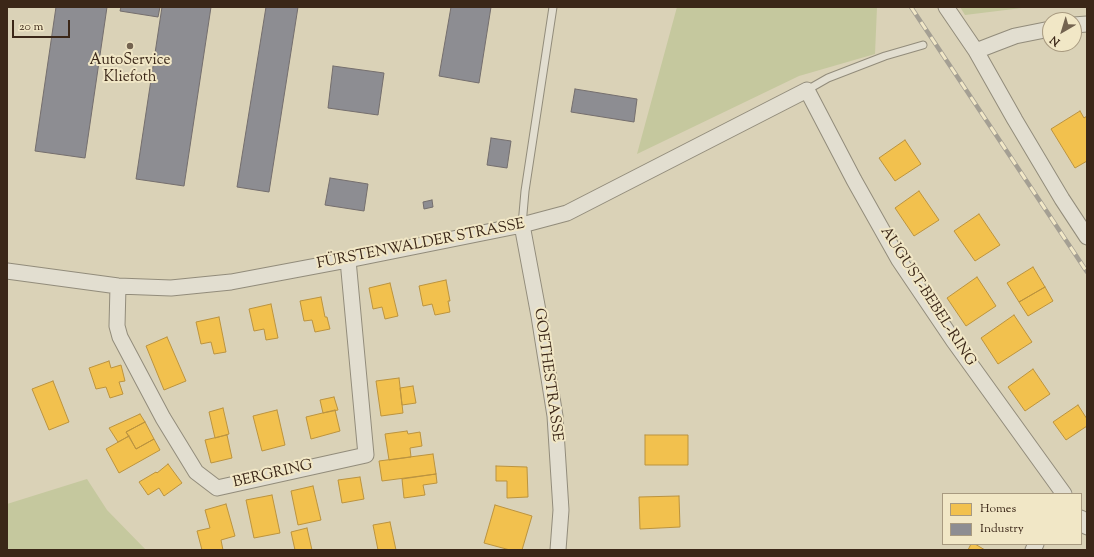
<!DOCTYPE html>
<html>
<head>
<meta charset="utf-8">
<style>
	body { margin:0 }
	#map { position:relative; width:1094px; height:557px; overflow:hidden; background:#dad2b7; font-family:"Sorts Mill Goudy",serif }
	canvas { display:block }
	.frame { position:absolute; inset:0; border:8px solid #3b2718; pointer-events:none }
	.legend { position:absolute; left:942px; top:493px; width:140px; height:52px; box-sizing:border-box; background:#f1e7c6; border:1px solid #a89a80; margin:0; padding:5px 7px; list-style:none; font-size:12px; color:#3b2718 }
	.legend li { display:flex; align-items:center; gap:8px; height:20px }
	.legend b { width:20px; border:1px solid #a89a80 }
	.north { position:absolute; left:1042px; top:12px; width:40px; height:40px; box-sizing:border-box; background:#f1e7c6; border:1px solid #a89a80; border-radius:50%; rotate:218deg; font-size:11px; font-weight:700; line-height:16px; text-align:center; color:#3b2718 }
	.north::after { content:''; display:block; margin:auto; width:14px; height:18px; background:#736350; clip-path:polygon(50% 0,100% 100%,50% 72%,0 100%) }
	.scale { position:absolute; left:12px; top:20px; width:58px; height:18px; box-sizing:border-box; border:2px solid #3b2718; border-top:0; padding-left:5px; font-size:12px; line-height:14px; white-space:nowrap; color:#3b2718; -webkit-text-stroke:3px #f1e7c6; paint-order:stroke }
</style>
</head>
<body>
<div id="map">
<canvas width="1094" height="557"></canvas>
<div class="frame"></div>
<ul class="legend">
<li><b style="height:11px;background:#f2c14e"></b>Homes</li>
<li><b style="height:11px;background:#8d8d92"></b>Industry</li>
</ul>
<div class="north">N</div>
<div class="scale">20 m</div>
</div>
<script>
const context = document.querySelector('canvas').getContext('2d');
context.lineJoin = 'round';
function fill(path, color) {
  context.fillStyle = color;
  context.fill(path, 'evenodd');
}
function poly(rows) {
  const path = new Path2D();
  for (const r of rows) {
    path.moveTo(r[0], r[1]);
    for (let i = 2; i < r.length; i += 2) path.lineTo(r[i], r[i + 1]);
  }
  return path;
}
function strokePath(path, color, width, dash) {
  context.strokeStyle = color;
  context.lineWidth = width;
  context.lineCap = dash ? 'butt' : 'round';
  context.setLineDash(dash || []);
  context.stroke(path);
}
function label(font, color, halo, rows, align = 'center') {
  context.font = font + ' "Sorts Mill Goudy",serif';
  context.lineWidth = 4;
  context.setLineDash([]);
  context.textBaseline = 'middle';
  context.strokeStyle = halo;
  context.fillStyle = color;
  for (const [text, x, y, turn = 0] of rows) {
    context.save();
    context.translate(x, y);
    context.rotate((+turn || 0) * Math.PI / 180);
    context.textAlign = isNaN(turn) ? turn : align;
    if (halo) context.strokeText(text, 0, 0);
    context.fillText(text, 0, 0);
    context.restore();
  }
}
const green = poly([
	[677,7,877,7,875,54,799,76,637,154],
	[960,7,1030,7,965,15],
	[87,479,107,510,146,550,7,550,7,504]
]);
const homes = poly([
	[1080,111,1084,118,1087,116,1087,161,1075,168,1051,129,1080,111],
	[905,140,921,164,895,181,879,158,905,140],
	[919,191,939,220,914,236,895,208,919,191],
	[979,214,1000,245,975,261,954,231,979,214],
	[1033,267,1045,287,1019,302,1007,283,1033,267],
	[977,277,996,306,966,326,947,298,977,277],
	[446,280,450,301,448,301,450,312,435,315,432,304,423,306,419,286,446,280],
	[390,283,398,316,385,319,382,307,373,309,369,288,390,283],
	[1045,287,1053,301,1028,316,1019,302,1045,287],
	[321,297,325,317,327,317,330,329,315,332,312,320,304,321,300,301,321,297],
	[271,304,278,338,266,340,264,329,254,331,249,309,271,304],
	[1014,315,1032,342,998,364,981,338,1014,315],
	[219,317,226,352,214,354,211,342,201,344,196,322,219,317],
	[167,337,186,381,164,390,146,346,167,337],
	[109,361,111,368,121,365,125,381,119,382,123,394,110,398,106,387,96,389,89,368,109,361],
	[1033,369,1050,394,1025,411,1008,387,1033,369],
	[399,378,403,413,381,416,376,381,399,378],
	[53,381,69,422,49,430,32,389,53,381],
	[413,386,416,403,402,405,400,388,413,386],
	[334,397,338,410,323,413,320,400,334,397],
	[1078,405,1087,419,1087,426,1066,440,1053,422,1078,405],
	[223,408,229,434,215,438,209,412,223,408],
	[277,410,285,445,262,451,253,416,277,410],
	[335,410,340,431,311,439,306,417,335,410],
	[140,414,145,422,126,432,129,436,118,442,109,428,140,414],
	[145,422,154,439,136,449,126,432,145,422],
	[407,431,408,434,420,432,422,446,410,448,411,457,389,460,385,434,407,431],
	[227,435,232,458,211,463,205,440,227,435],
	[645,435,688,435,688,465,645,465,645,435],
	[129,436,136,449,154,439,160,450,119,473,106,449,129,436],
	[433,454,436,474,382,481,379,461,433,454],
	[168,464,182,483,164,496,159,488,148,495,139,482,156,472,157,473,168,464],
	[496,466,527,467,528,497,507,498,507,481,496,481,496,466],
	[436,474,437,483,423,485,425,495,404,498,402,479,436,474],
	[360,477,364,499,342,503,338,480,360,477],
	[313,486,321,520,298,525,291,491,313,486],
	[272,495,280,533,254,538,246,500,272,495],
	[679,496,680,527,640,529,639,497,679,496],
	[226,504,235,536,221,540,223,550,202,550,197,531,210,528,205,510,226,504],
	[495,505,532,516,522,550,510,550,484,543,495,505],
	[390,522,396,550,378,550,373,525,390,522],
	[307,528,312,550,295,550,291,532,307,528],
	[971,544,975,544,985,550,968,550,971,544]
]);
const industry = poly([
	[56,7,107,7,85,158,35,151,56,7],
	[121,7,160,7,158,17,120,11,121,7],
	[162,7,211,7,184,186,136,179,162,7],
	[266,7,298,7,269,192,237,187,266,7],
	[451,7,491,7,479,83,439,76,451,7],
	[333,66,384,73,378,115,328,108,333,66],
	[575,89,637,99,634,122,571,112,575,89],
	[491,138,511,141,507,168,487,165,491,138],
	[330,178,368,184,364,211,325,205,330,178],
	[432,200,433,207,424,209,423,202,432,200]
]);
const service = poly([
	[807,90,828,78,885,56,923,45],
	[522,225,525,191,553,7]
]);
const minor = poly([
	[946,7,976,51,1015,120,1062,199,1087,237],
	[1074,25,1087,24],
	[976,51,994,44,1015,36,1050,29],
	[522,225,539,316,555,416,561,510,558,550],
	[7,271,118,286,171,288,231,282,348,260,522,225,567,213,807,90,854,180,899,260,953,340,1064,494],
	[118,286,117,326,120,337,163,418,196,472,217,488,366,455,348,260],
	[1081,518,1087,527],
	[1033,550,1036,544]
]);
const rail = poly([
	[911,7,1087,272]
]);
const markers = [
	[130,46,4,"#736350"]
];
const poiNames = [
	["AutoService",130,61],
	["Kliefoth",130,78]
];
const streetNames = [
	["FÜRSTENWALDER STRASSE",421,245,-11],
	["AUGUST-BEBEL-RING",927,297,57],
	["GOETHESTRASSE",547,375,82],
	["BERGRING",273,475,-13]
];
fill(green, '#c5c89e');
fill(homes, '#f2c14e');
strokePath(homes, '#bb933e', 1);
fill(industry, '#8d8d92');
strokePath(industry, '#746e6d', 1);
strokePath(service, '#928c7b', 9);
strokePath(minor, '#928c7b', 17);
strokePath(service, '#e2ded0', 7);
strokePath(minor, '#e2ded0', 15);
strokePath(rail, '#a49f93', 4.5);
strokePath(rail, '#f1e7c6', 3, [9]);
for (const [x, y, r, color] of markers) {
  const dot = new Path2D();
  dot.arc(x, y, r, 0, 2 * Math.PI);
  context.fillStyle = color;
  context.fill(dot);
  strokePath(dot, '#f1e7c6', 1.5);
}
label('15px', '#3b2718', '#f1e7c6', poiNames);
label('15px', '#3b2718', '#f1e7c6', streetNames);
</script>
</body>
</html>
